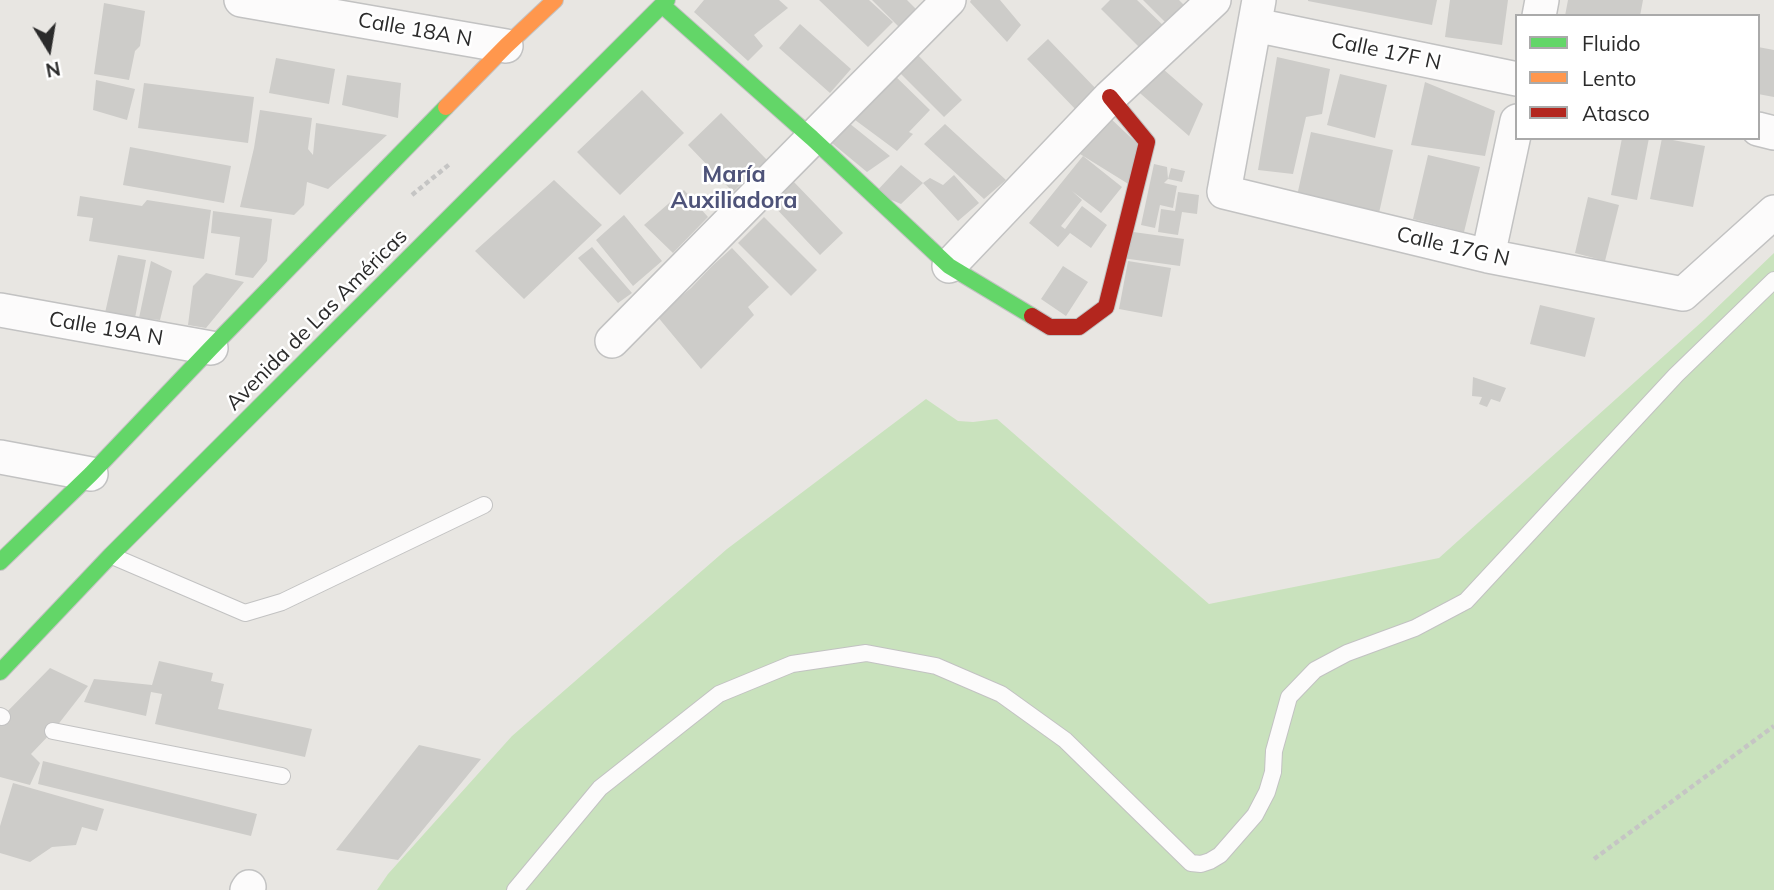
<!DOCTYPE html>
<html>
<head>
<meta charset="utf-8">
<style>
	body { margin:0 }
	#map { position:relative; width:1774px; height:890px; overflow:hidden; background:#e8e6e2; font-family:Mulish,sans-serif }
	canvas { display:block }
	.legend { position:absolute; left:1515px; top:14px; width:245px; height:126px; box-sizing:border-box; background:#fff; border:2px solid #aaa; margin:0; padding:9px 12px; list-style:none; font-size:21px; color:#2b2b2b }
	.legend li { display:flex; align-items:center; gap:14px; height:35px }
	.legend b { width:35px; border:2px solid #aaa }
	.north { position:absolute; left:14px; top:14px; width:70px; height:70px; -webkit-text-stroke:5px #fff; paint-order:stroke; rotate:169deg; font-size:19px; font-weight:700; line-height:28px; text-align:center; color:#2b2b2b }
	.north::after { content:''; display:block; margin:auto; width:24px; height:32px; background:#2b2b2b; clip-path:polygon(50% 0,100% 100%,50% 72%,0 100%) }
</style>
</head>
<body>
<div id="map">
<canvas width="1774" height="890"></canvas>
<ul class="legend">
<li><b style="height:9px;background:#63d668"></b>Fluido</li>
<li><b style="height:9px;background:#ff974d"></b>Lento</li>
<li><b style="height:9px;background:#b3261e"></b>Atasco</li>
</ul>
<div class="north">N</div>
</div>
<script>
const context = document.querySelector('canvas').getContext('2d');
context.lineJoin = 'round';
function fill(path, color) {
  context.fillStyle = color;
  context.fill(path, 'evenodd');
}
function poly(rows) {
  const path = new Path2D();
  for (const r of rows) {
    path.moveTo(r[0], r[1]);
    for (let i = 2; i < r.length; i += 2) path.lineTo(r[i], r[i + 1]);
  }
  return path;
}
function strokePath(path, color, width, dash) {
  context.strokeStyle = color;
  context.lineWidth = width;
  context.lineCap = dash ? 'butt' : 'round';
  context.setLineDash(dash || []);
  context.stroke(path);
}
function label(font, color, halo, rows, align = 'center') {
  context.font = font + ' Mulish,sans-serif';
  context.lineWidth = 5;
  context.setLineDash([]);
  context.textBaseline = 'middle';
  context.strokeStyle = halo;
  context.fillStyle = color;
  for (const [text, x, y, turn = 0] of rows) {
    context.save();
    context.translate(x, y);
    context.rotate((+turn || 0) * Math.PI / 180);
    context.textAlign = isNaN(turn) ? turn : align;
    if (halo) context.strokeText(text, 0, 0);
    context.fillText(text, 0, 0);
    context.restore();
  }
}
const green = poly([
	[1774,253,1774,890,377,890,388,874,512,736,727,549,926,399,958,421,973,422,997,419,1209,604,1439,558,1705,319]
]);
const building = poly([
	[704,0,779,0,788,8,754,35,763,46,748,61,694,12],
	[819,0,869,0,893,22,868,47],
	[872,0,907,0,916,9,899,27],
	[971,0,1000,0,1021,25,1007,42,970,2],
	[1110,0,1137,0,1168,30,1145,53,1101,9],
	[1143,0,1179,0,1186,7,1168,25],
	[1308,0,1437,0,1432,25,1308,1],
	[1450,0,1508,0,1502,45,1445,37],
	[1568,0,1643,0,1640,16,1565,16],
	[104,3,145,11,140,46,135,51,129,80,94,74],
	[800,24,851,69,830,93,779,48],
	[1048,39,1100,93,1079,113,1027,59],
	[1758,47,1774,50,1774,97,1758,94],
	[915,52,962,100,944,117,896,69],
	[1277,57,1330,69,1322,114,1306,117,1293,174,1258,170],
	[276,58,335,69,329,104,269,93],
	[1155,62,1203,104,1189,136,1133,87],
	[889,70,930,110,909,132,913,134,897,151,847,114],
	[1340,74,1387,85,1375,138,1327,125],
	[347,75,401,83,398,118,342,105],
	[96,80,135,89,127,120,93,110],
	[1425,82,1495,111,1485,156,1411,145],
	[144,83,254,97,248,143,138,128],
	[642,90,684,133,620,195,577,152],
	[260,110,312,118,308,149,313,155,316,123,387,135,328,189,307,182,304,205,294,215,240,207,254,148],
	[721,113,767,160,733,192,688,145],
	[1110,118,1141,147,1130,185,1080,154],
	[844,119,890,156,867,172,827,139],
	[945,124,1006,180,984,199,924,144],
	[1311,132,1393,150,1379,213,1297,196],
	[1622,138,1649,138,1637,200,1611,195],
	[1662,138,1705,146,1693,207,1650,199],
	[130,147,231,166,224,203,123,185],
	[1428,155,1480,167,1464,232,1413,219],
	[1083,156,1122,187,1101,213,1072,191,1082,200,1061,226,1065,229,1082,206,1107,225,1091,248,1070,233,1058,247,1029,223],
	[1154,164,1167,167,1168,179,1164,183,1177,186,1173,208,1160,205,1155,228,1141,225],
	[901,165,923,183,901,204,875,193],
	[1171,168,1185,171,1182,182,1168,179],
	[954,175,979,203,958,221,923,183,930,178,943,185],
	[554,180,602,225,524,299,475,251],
	[793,181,843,233,820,255,771,203],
	[684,190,708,217,673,253,644,225],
	[1178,192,1199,195,1197,214,1182,212,1178,235,1158,232,1161,209,1175,211],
	[80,196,142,206,147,200,211,210,204,259,89,241,93,218,77,216],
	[1588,197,1619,205,1605,261,1575,253],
	[213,211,272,219,267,261,253,278,235,275,240,237,211,233],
	[624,215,662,261,633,286,596,240],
	[764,217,817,270,791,296,738,243],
	[1126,231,1184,239,1180,266,1122,258],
	[592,247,632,293,618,303,578,258],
	[732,248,769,287,748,307,754,315,701,369,657,316,691,288,712,266],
	[118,255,146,260,135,318,105,313],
	[151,261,172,271,160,320,139,318],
	[1128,261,1171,268,1162,317,1119,309],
	[1063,266,1088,282,1066,316,1041,299],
	[206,273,244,282,206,328,188,325,193,286],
	[1540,305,1595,318,1585,357,1530,344],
	[1473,377,1506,388,1500,402,1491,399,1487,407,1479,404,1482,397,1472,396],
	[159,661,213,673,211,681,224,684,218,709,312,729,305,757,155,724,162,694,151,692,146,716,84,702,94,679,152,685],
	[50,668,88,686,53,731,31,754,40,763,30,785,0,777,0,719],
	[419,745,481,759,398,860,336,850],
	[43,761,257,814,251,836,38,784],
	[13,783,104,809,97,831,82,827,76,845,52,847,30,862,0,853,0,826]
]);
const path = poly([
	[412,195,451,163],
	[1594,859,1774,726]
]);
const lane = poly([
	[112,556,245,613,282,602,484,505],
	[0,716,2,717],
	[53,731,282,776],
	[515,890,600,788,719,694,792,664,866,653,936,666,1001,694,1065,740,1191,863,1201,864,1210,861,1220,855,1255,815,1267,792,1273,772,1274,751,1289,697,1315,670,1347,653,1415,628,1466,601,1676,375,1774,280]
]);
const street = poly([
	[241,0,506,46],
	[1259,0,1224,192,1488,256,1683,294,1774,212],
	[1539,16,1542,0],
	[1255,25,1517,79],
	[1758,129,1774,133],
	[1488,256,1517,121],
	[949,266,1110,97,1214,0],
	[0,310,211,348],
	[612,341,949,0],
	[0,457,91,474],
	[247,890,249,887]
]);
const fast = poly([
	[662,5,812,138,949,266,1032,316],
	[0,562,91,474,211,348,446,107],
	[0,672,111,555,667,0]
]);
const slow = poly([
	[446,107,506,46,555,0]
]);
const jam = poly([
	[1032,316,1050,327,1079,327,1106,307,1147,142,1110,97]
]);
const streetNames = [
	["Calle 18A N",415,30,10],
	["Calle 17F N",1386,52,12],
	["Calle 17G N",1453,247,13],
	["Avenida de Las Américas",317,320,-45],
	["Calle 19A N",106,329,10]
];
const neighbourhoodNames = [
	["María",734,175],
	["Auxiliadora",734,201]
];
fill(green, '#c9e2bd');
fill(building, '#cdccc9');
strokePath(lane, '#c2c2c2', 18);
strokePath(street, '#c2c2c2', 36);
strokePath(fast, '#c2c2c2', 18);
strokePath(slow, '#c2c2c2', 18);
strokePath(jam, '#c2c2c2', 18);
strokePath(path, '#c5c5c4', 4.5, [5, 3.5]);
strokePath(lane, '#fcfbfb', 16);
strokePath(street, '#fcfbfb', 33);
strokePath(fast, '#63d668', 16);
strokePath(slow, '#ff974d', 16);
strokePath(jam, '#b3261e', 16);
label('21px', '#2b2b2b', '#fff', streetNames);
label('bold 23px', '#4e5379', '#fff', neighbourhoodNames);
</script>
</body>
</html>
